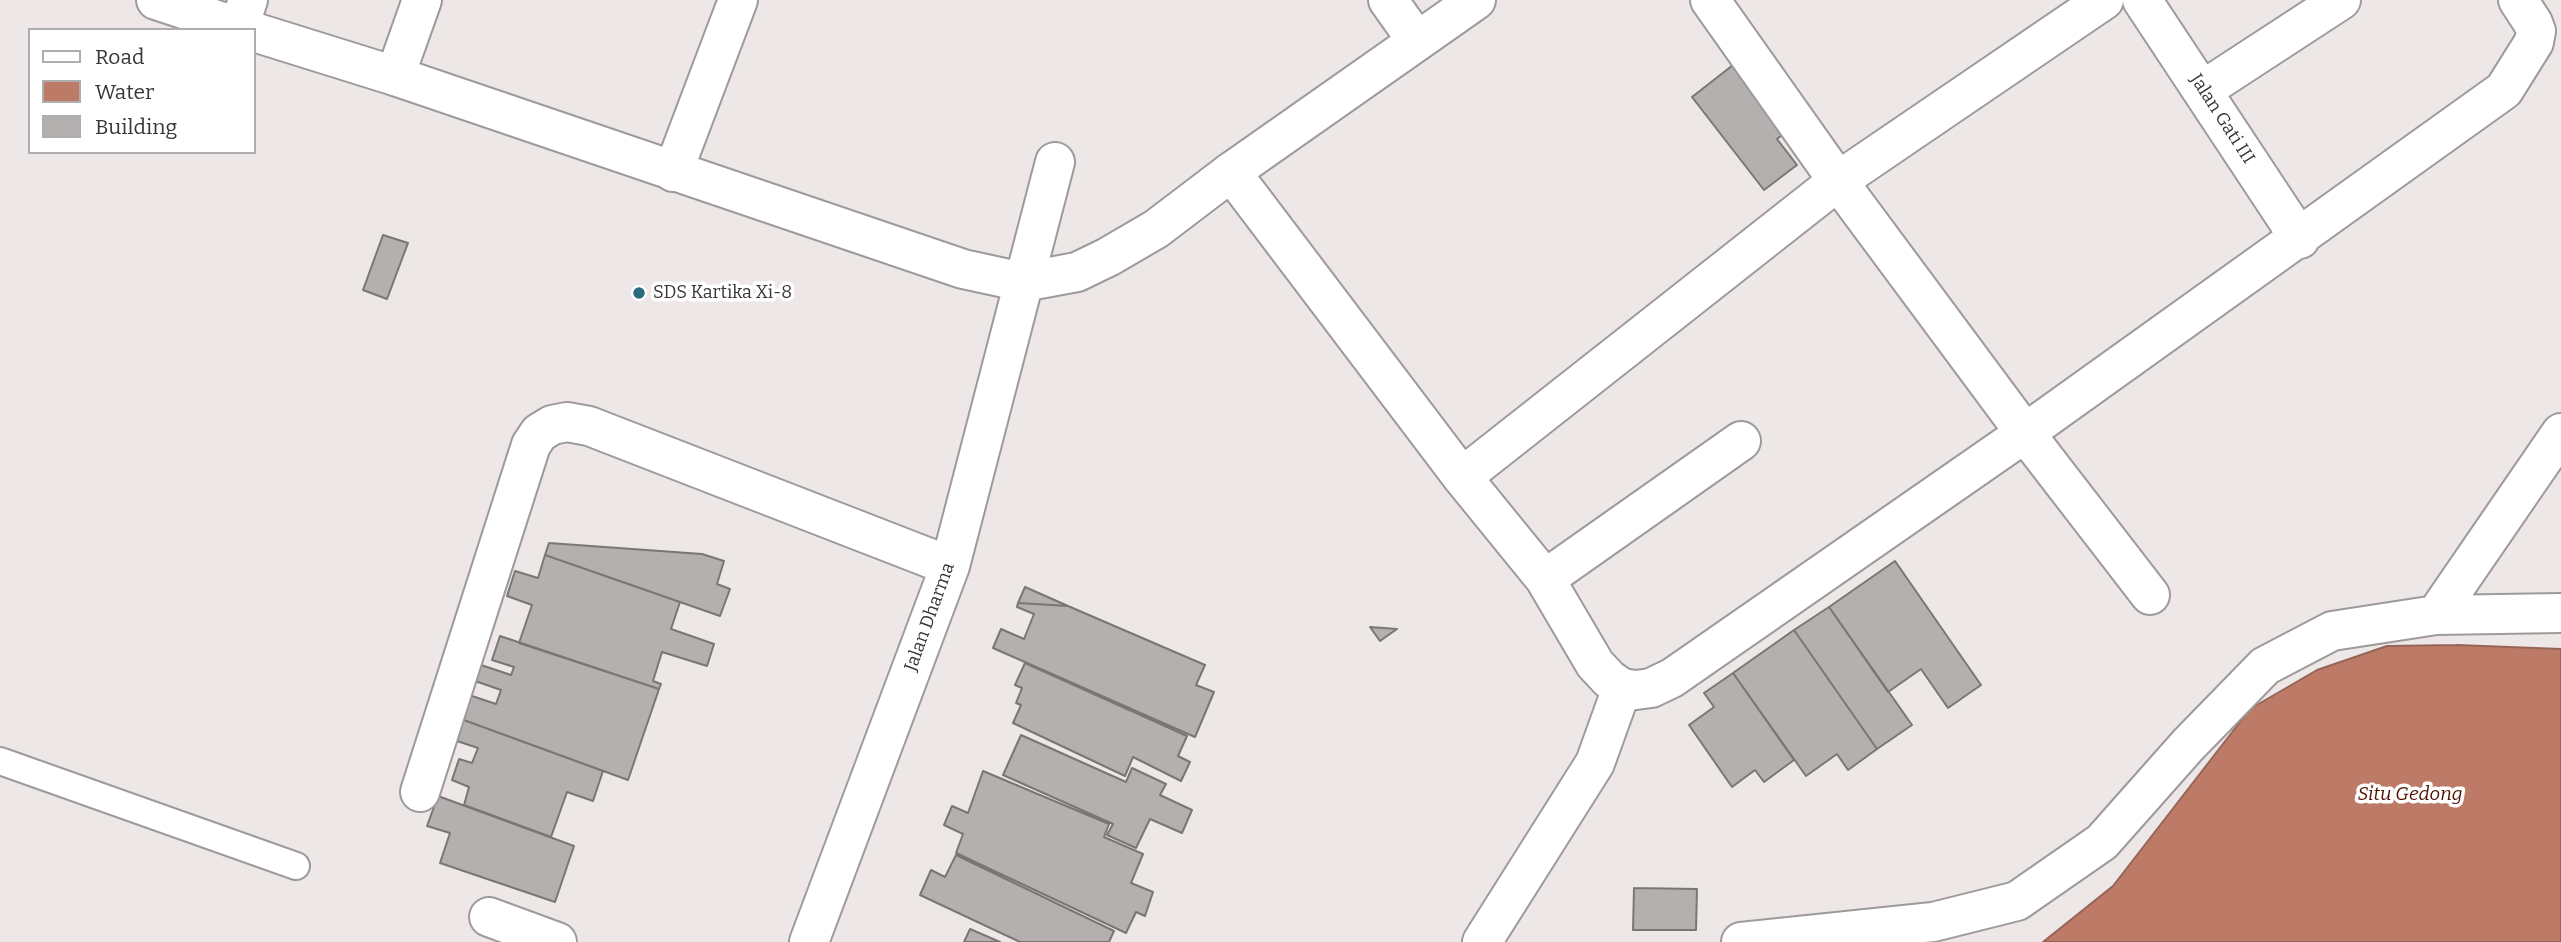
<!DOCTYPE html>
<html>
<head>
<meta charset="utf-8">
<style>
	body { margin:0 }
	#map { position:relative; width:2561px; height:942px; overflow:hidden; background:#ede8e7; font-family:Bitter,serif }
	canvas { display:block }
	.legend { position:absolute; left:28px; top:28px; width:228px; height:126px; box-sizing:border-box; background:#fff; border:2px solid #afaeae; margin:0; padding:9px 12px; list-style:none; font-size:21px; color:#373535 }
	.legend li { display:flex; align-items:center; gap:14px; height:35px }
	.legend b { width:35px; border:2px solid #afaeae }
</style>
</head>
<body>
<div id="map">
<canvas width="2561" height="942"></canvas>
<ul class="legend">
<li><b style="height:9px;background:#fff"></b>Road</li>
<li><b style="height:19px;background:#bd7a66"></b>Water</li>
<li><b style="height:19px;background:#b4b0af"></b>Building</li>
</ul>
</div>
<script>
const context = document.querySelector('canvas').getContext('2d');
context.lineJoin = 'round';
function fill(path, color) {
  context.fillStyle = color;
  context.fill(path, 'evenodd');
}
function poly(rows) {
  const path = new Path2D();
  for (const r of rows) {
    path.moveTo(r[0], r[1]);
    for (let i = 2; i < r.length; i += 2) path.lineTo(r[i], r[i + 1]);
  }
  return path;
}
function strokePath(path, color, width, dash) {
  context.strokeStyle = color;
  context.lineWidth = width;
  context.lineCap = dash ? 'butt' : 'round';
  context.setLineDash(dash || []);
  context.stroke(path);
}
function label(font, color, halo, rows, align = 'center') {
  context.font = font + ' Bitter,serif';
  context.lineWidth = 7;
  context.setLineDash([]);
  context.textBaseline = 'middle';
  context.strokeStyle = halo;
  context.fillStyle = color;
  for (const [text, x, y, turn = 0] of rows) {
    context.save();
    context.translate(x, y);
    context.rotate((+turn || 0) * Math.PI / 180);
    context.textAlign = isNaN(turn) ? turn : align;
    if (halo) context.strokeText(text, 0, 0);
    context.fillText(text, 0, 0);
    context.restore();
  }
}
const water = poly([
	[2457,645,2561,649,2561,942,2043,942,2113,886,2250,709,2317,670,2387,646,2457,645]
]);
const building = poly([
	[1733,65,1786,132,1777,139,1797,165,1764,190,1692,97,1733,65],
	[383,235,408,243,387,299,363,290,383,235],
	[549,543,702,554,724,561,717,584,730,589,720,616,545,555,549,543],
	[545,555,680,602,671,629,714,644,707,666,662,652,653,681,661,684,659,689,519,643,532,605,507,596,515,571,538,578,545,555],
	[1895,561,1981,685,1948,708,1921,669,1888,692,1829,607,1895,561],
	[1025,587,1068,606,1018,603,1025,587],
	[1018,603,1068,606,1205,665,1196,685,1214,692,1195,737,993,648,1001,629,1024,639,1034,614,1017,607,1018,603],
	[1829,607,1912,725,1877,749,1794,630,1829,607],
	[1370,627,1397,629,1380,641,1370,627],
	[1794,630,1877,749,1848,770,1837,754,1806,776,1733,673,1794,630],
	[500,636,659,689,628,780,461,719,469,695,496,704,501,690,475,681,481,665,511,675,514,667,492,660,500,636],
	[1025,663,1187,736,1178,756,1190,762,1181,781,1133,757,1125,776,1013,723,1021,705,1016,703,1022,688,1015,685,1025,663],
	[1733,673,1794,760,1764,782,1755,770,1732,787,1689,725,1714,707,1704,693,1733,673],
	[461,719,603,771,593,801,567,792,551,837,464,805,469,787,452,780,459,759,472,763,478,748,454,740,461,719],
	[1021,735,1126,782,1132,768,1166,784,1160,795,1192,810,1182,833,1150,819,1136,848,1107,835,1113,824,1003,775,1021,735],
	[983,771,1109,824,1104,837,1143,854,1131,883,1153,892,1145,916,1136,912,1126,933,956,853,963,834,944,825,952,806,968,813,983,771],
	[438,796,574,846,555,902,440,863,450,833,427,826,438,796],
	[956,855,1114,931,1109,942,1020,942,920,895,931,870,945,877,956,855],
	[1634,888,1697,889,1696,930,1633,930,1634,888],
	[970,929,1000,942,964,942,970,929]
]);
const service = poly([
	[0,761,296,866]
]);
const minor = poly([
	[1388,0,1417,41],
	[1710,0,1838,181,2025,433,2150,595],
	[2142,0,2300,239],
	[239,27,248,0],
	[395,76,422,0],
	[2203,90,2341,0],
	[673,172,738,0],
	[1231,172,1462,477,1545,579,1595,664,1609,679,1622,688,1636,690,1651,688,1672,678,2025,433,2504,90,2534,42,2536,31,2533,23,2518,0],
	[1462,477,1838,181,2104,0],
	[1545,579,1741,441],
	[2436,615,2561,433],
	[420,792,531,445,539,433,552,425,567,422,589,426,950,566],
	[489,917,557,942],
	[809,942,950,566,1055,162],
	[1482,942,1595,763,1622,688],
	[1741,942,1933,922,2017,901,2102,842,2188,745,2265,666,2332,631,2436,615,2561,613]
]);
const tertiary = poly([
	[156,0,247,30],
	[254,32,395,76,963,269,1023,282,1077,272,1108,257,1156,229,1231,172,1476,0]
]);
const markers = [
	[639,293,7,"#296c7d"]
];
const streetNames = [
	["Jalan Gati III",2222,119,57],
	["Jalan Dharma",930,617,-70]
];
const poiNames = [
	["SDS Kartika Xi-8",653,293]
];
const waterNames = [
	["Situ Gedong",2410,795]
];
fill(water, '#bd7a66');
strokePath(water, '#956557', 2);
fill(building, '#b4b0af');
strokePath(building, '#797674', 2);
strokePath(service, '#9e9a99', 30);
strokePath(minor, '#9e9a99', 42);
strokePath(tertiary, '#9e9a99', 42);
strokePath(service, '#fff', 26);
strokePath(minor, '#fff', 38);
strokePath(tertiary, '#fff', 38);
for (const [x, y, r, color] of markers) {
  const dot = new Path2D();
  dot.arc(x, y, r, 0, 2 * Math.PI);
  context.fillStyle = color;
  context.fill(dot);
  strokePath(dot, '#fff', 2.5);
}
label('18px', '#373535', '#fff', streetNames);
label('18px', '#373535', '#fff', poiNames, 'left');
label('italic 19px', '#4e1100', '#fff', waterNames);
</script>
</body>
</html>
